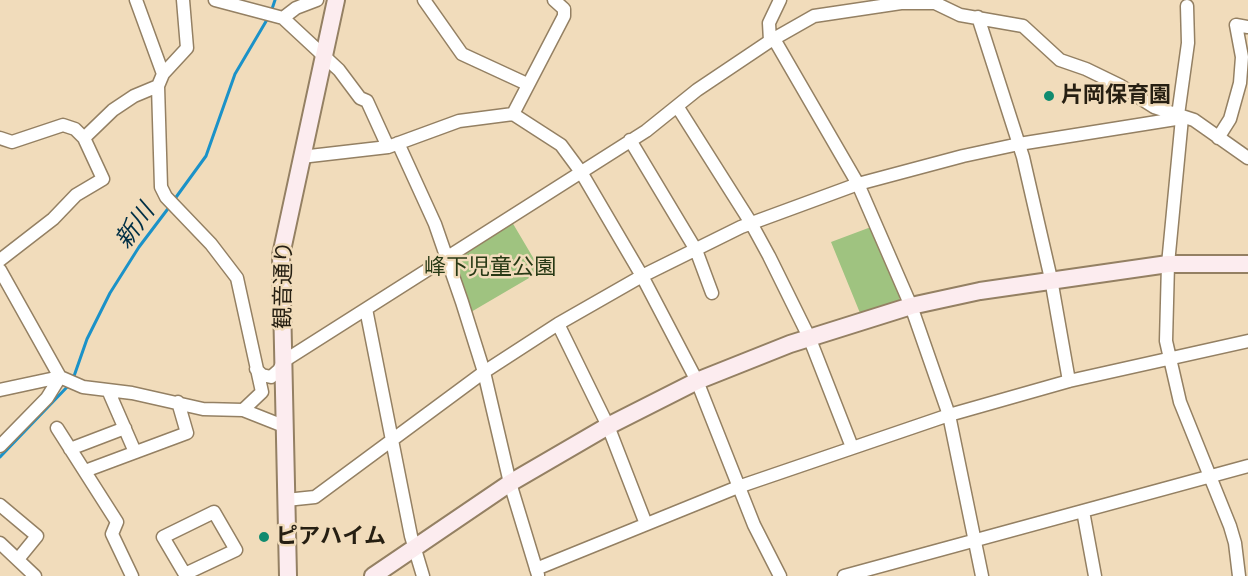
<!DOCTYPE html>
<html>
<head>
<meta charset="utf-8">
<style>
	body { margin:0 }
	canvas { display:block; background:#f1dcbb }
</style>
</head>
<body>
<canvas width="1248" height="576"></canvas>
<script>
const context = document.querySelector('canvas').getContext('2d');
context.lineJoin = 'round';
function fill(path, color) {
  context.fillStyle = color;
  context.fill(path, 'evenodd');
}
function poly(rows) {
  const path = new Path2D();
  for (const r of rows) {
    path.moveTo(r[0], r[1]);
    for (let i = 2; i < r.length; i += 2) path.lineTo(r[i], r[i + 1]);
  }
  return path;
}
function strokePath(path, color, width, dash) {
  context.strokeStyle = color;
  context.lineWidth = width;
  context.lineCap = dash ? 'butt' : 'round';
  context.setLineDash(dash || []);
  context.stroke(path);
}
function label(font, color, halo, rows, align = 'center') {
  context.font = font + ' "Sofia Sans Condensed","Noto Sans JP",sans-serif';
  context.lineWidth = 5;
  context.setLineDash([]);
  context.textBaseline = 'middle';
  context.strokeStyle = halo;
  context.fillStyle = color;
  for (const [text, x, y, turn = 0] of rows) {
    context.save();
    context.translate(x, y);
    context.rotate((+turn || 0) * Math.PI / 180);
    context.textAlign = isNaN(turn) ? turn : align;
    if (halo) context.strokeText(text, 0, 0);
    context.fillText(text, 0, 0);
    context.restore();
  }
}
const green = poly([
	[512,222,541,271,471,312,453,263,455,257],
	[871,227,900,296,899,302,860,313,831,242]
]);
const stream = poly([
	[271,12,275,0],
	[174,200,206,156,235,74,268,18],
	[73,379,87,339,110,293,139,247,170,206],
	[0,457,69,385]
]);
const street = poly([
	[136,0,163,74],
	[183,0,187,48,163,74,158,86,161,187,166,197,211,244,237,278,262,392,243,410],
	[215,0,283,18,296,8,317,0],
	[424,0,462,54,527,84],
	[978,17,1023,157,1051,279,1069,381],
	[283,18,339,70,360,98,367,101,388,147],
	[774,39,858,184,911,306,949,415,982,576],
	[770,41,769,23,780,0],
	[677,106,751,223,769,256,809,337,852,447],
	[513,114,564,16,564,9,554,0],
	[1178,115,1188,43,1187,6],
	[0,138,12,142,63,125,75,129,84,138,103,179,76,195,53,219,0,260],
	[84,138,113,110,134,96,158,86],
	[1218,138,1230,119,1240,83,1242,57,1236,25,1248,27],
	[630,140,696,250,712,293],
	[398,143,435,224,462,302,484,372,510,483,538,575],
	[301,157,388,147,459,121,513,114,561,145,581,172,642,276,697,381,754,525,780,576],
	[0,270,60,377,47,398,0,446],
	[366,309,411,536,423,576],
	[558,324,608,426,646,524],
	[256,369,262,375,271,377,279,370,284,361,646,131,697,90,770,41,814,16,901,3,935,3,960,15,1023,26,1060,60,1086,69,1121,86,1154,107,1194,120,1248,158],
	[0,390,60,377,83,387,132,393,203,409,243,410,286,427],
	[108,390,135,452],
	[57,428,117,522,112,534,132,576],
	[70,449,125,428],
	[85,471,187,433,178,402],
	[286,500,315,497,484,372,558,324,642,276,741,227,858,184,963,156,1019,144,1182,118,1168,264,1166,341,1180,402,1230,526,1235,543,1239,576],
	[0,505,37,536,19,558],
	[1083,511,1095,576],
	[0,543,35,576],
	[536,569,738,487,949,415,1069,381,1248,341],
	[185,574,236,550,214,512,163,537,186,576],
	[844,576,1248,466]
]);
const secondary = poly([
	[288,576,281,255,336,0],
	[373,576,510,483,608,426,697,381,790,344,911,306,980,291,1168,264,1248,264]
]);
const markers = [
	[1049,96,6,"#108b6f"],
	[264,537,6,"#108b6f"]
];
const poiNames = [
	["片岡保育園",1061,96],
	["ピアハイム",276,537]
];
const parkNames = [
	["峰下児童公園",490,268]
];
const streetNames = [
	["観音通り",285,285,-89]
];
const waterNames = [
	["新川",136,227,-55]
];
fill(green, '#9fc380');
strokePath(stream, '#1b92c8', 3);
strokePath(street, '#948063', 15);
strokePath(secondary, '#948063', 20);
strokePath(street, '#fff', 12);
strokePath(secondary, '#fcecef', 16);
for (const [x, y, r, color] of markers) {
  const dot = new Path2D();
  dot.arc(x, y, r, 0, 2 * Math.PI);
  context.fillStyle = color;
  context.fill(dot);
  strokePath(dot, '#f1dcbb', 2);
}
label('bold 22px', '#261f12', '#f1dcbb', poiNames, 'left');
label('22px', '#273915', '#f1dcbb', parkNames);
label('22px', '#261f12', '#f1dcbb', streetNames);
label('italic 24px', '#002f45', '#f1dcbb', waterNames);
</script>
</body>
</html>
